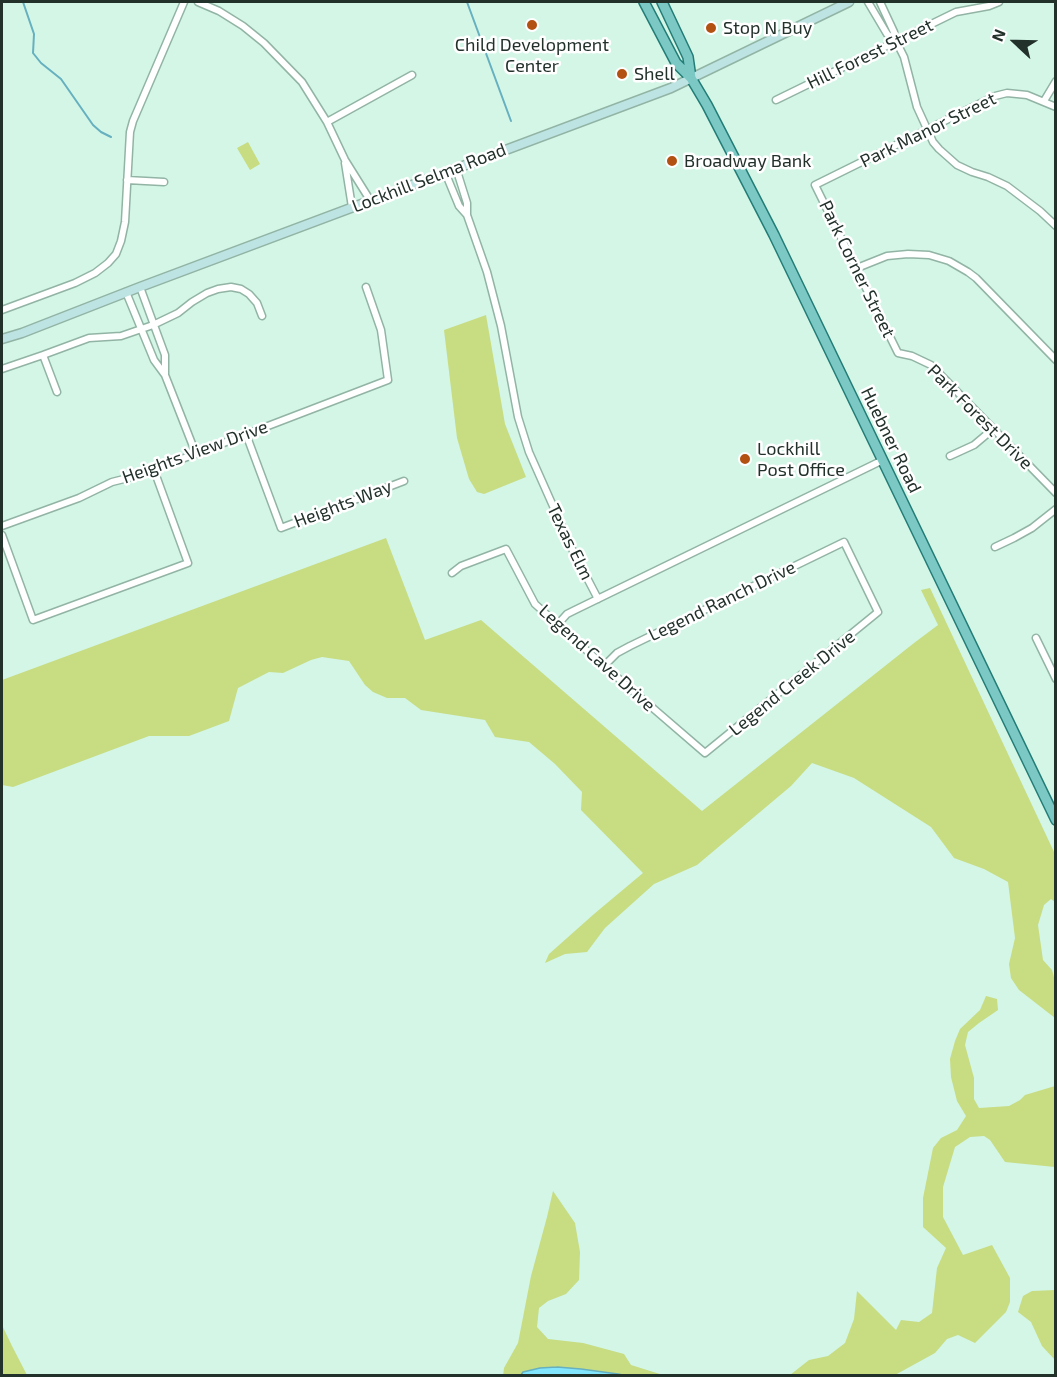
<!DOCTYPE html>
<html>
<head>
<meta charset="utf-8">
<style>
	body { margin:0 }
	#map { position:relative; width:1057px; height:1377px; overflow:hidden; background:#d3f6e7; font-family:"Exo 2",sans-serif }
	canvas { display:block }
	.frame { position:absolute; inset:0; border:3px solid #23312b; pointer-events:none }
	.north { position:absolute; left:985px; top:12px; width:60px; height:60px; -webkit-text-stroke:4px #fff; paint-order:stroke; rotate:292deg; font-size:16px; font-weight:700; line-height:24px; text-align:center; color:#23312b }
	.north::after { content:''; display:block; margin:auto; width:21px; height:27px; background:#23312b; clip-path:polygon(50% 0,100% 100%,50% 72%,0 100%) }
</style>
</head>
<body>
<div id="map">
<canvas width="1057" height="1377"></canvas>
<div class="frame"></div>
<div class="north">N</div>
</div>
<script>
const context = document.querySelector('canvas').getContext('2d');
context.lineJoin = 'round';
function fill(path, color) {
  context.fillStyle = color;
  context.fill(path, 'evenodd');
}
function poly(rows) {
  const path = new Path2D();
  for (const r of rows) {
    path.moveTo(r[0], r[1]);
    for (let i = 2; i < r.length; i += 2) path.lineTo(r[i], r[i + 1]);
  }
  return path;
}
function strokePath(path, color, width, dash) {
  context.strokeStyle = color;
  context.lineWidth = width;
  context.lineCap = dash ? 'butt' : 'round';
  context.setLineDash(dash || []);
  context.stroke(path);
}
function label(font, color, halo, rows, align = 'center') {
  context.font = font + ' "Exo 2",sans-serif';
  context.lineWidth = 5;
  context.setLineDash([]);
  context.textBaseline = 'middle';
  context.strokeStyle = halo;
  context.fillStyle = color;
  for (const [text, x, y, turn = 0] of rows) {
    context.save();
    context.translate(x, y);
    context.rotate((+turn || 0) * Math.PI / 180);
    context.textAlign = isNaN(turn) ? turn : align;
    if (halo) context.strokeText(text, 0, 0);
    context.fillText(text, 0, 0);
    context.restore();
  }
}
const green = poly([
	[248,142,260,164,250,170,237,148],
	[486,315,505,424,526,477,484,494,477,492,469,479,457,438,444,330],
	[386,538,425,640,481,620,702,811,914,643,938,625,921,590,930,588,1055,854,1055,902,1051,899,1044,905,1038,925,1043,960,1052,970,1055,981,1055,1018,1019,990,1011,978,1009,964,1015,938,1008,882,984,869,954,858,931,827,854,778,812,763,791,786,697,865,654,884,605,928,587,952,565,954,545,963,549,954,594,914,643,873,581,810,582,792,555,764,529,742,495,737,485,720,421,710,405,698,387,698,373,692,365,685,349,661,322,657,311,660,283,673,269,672,238,688,229,721,189,736,149,736,13,787,2,785,2,680],
	[986,996,997,999,998,1010,979,1023,968,1032,965,1045,974,1078,974,1099,979,1108,1009,1106,1020,1100,1025,1095,1055,1086,1055,1167,1005,1162,990,1140,984,1136,970,1137,955,1147,943,1187,943,1217,963,1255,992,1245,1010,1278,1010,1302,1006,1312,975,1343,958,1335,947,1339,935,1353,895,1375,790,1375,809,1360,828,1356,845,1343,854,1319,857,1291,896,1330,901,1320,919,1322,932,1313,937,1268,946,1248,923,1227,923,1198,933,1148,941,1138,957,1130,966,1116,957,1101,951,1077,950,1059,955,1041,960,1029,980,1010],
	[553,1191,575,1223,580,1252,579,1280,566,1294,548,1301,539,1308,537,1327,548,1339,583,1343,624,1354,631,1365,663,1375,503,1376,504,1368,518,1343,531,1276,547,1217],
	[1055,1290,1056,1290,1055,1360,1042,1346,1031,1322,1018,1312,1023,1296,1032,1291],
	[2,1325,12,1346,27,1375,2,1375]
]);
const water = poly([
	[557,1367,581,1369,618,1374,623,1375,521,1375,523,1372,540,1368,557,1367]
]);
const stream = poly([
	[23,2,34,34,33,53,41,63,61,79,93,125,101,132,111,137],
	[467,2,511,121]
]);
const minor = poly([
	[198,2,219,11,243,26,264,43,302,82,327,122,345,160,370,200],
	[868,2,887,34,896,41],
	[880,2,894,32,896,41,904,57,917,107,933,142,939,149,957,165,972,172,988,177,1007,186,1040,211,1056,226],
	[776,100,956,12,989,6,999,2],
	[1044,101,1056,81],
	[1056,107,1027,95,1007,93,995,96,815,185,898,353,912,356,931,365,1056,493],
	[327,122,412,75],
	[345,163,352,207],
	[456,168,467,203,467,215,487,272,501,326,518,417,529,452,573,551,598,599],
	[445,172,459,206,467,215],
	[127,180,164,182],
	[857,268,887,256,908,254,929,255,949,261,968,272,976,278,1056,360],
	[140,287,165,355,165,374],
	[126,292,154,360,165,375,196,454],
	[2,310,75,283,95,273,108,263,116,254,121,241,125,222,130,132,133,121,184,2],
	[43,355,57,392],
	[2,369,43,355,89,338,121,336,153,325,178,313,192,302,207,293,218,289,231,287,241,289,249,294,257,303,262,316],
	[246,434,281,528,404,481],
	[950,456,974,445,993,429],
	[2,526,79,498,112,482,140,475,388,380,381,330,366,287],
	[2,535,33,620,188,563,154,470],
	[995,547,1014,538,1032,528,1056,509],
	[452,573,461,566,506,549,535,604,604,666,705,753,878,612,844,542,630,646,617,653,604,666],
	[558,624,567,614,575,610,883,460],
	[1036,638,1056,679]
]);
const secondary = poly([
	[2,339,22,333,140,287,671,88,849,2]
]);
const primary = poly([
	[644,2,676,63,691,78,707,105,774,235,1056,820],
	[662,2,688,57,691,78]
]);
const markers = [
	[532,25,6,"#b25112"],
	[711,28,6,"#b25112"],
	[622,74,6,"#b25112"],
	[672,161,6,"#b25112"],
	[745,459,6,"#b25112"]
];
const poiNames = [
	["Stop N Buy",723,28],
	["Child Development",532,45,"center"],
	["Center",532,66,"center"],
	["Shell",634,74],
	["Broadway Bank",684,161],
	["Lockhill",757,449],
	["Post Office",757,470]
];
const streetNames = [
	["Hill Forest Street",870,54,-26],
	["Park Manor Street",928,130,-26],
	["Lockhill Selma Road",429,178,-21],
	["Park Corner Street",857,269,64],
	["Park Forest Drive",980,417,45],
	["Huebner Road",891,440,64],
	["Heights View Drive",195,452,-20],
	["Heights Way",343,504,-21],
	["Texas Elm",570,542,64],
	["Legend Ranch Drive",722,601,-26],
	["Legend Cave Drive",597,658,42],
	["Legend Creek Drive",792,683,-39]
];
fill(green, '#c8dc82');
fill(water, '#82e6fe');
strokePath(water, '#66b0bf', 1.5);
strokePath(stream, '#66b0bf', 2);
strokePath(minor, '#92b4a5', 9);
strokePath(secondary, '#92b4a5', 11);
strokePath(primary, '#237c76', 12);
strokePath(minor, '#fff', 6);
strokePath(secondary, '#bde4e2', 8);
strokePath(primary, '#7bc8c5', 9);
for (const [x, y, r, color] of markers) {
  const dot = new Path2D();
  dot.arc(x, y, r, 0, 2 * Math.PI);
  context.fillStyle = color;
  context.fill(dot);
  strokePath(dot, '#fff', 2);
}
label('18px', '#23312b', '#fff', poiNames, 'left');
label('18px', '#23312b', '#fff', streetNames);
</script>
</body>
</html>
